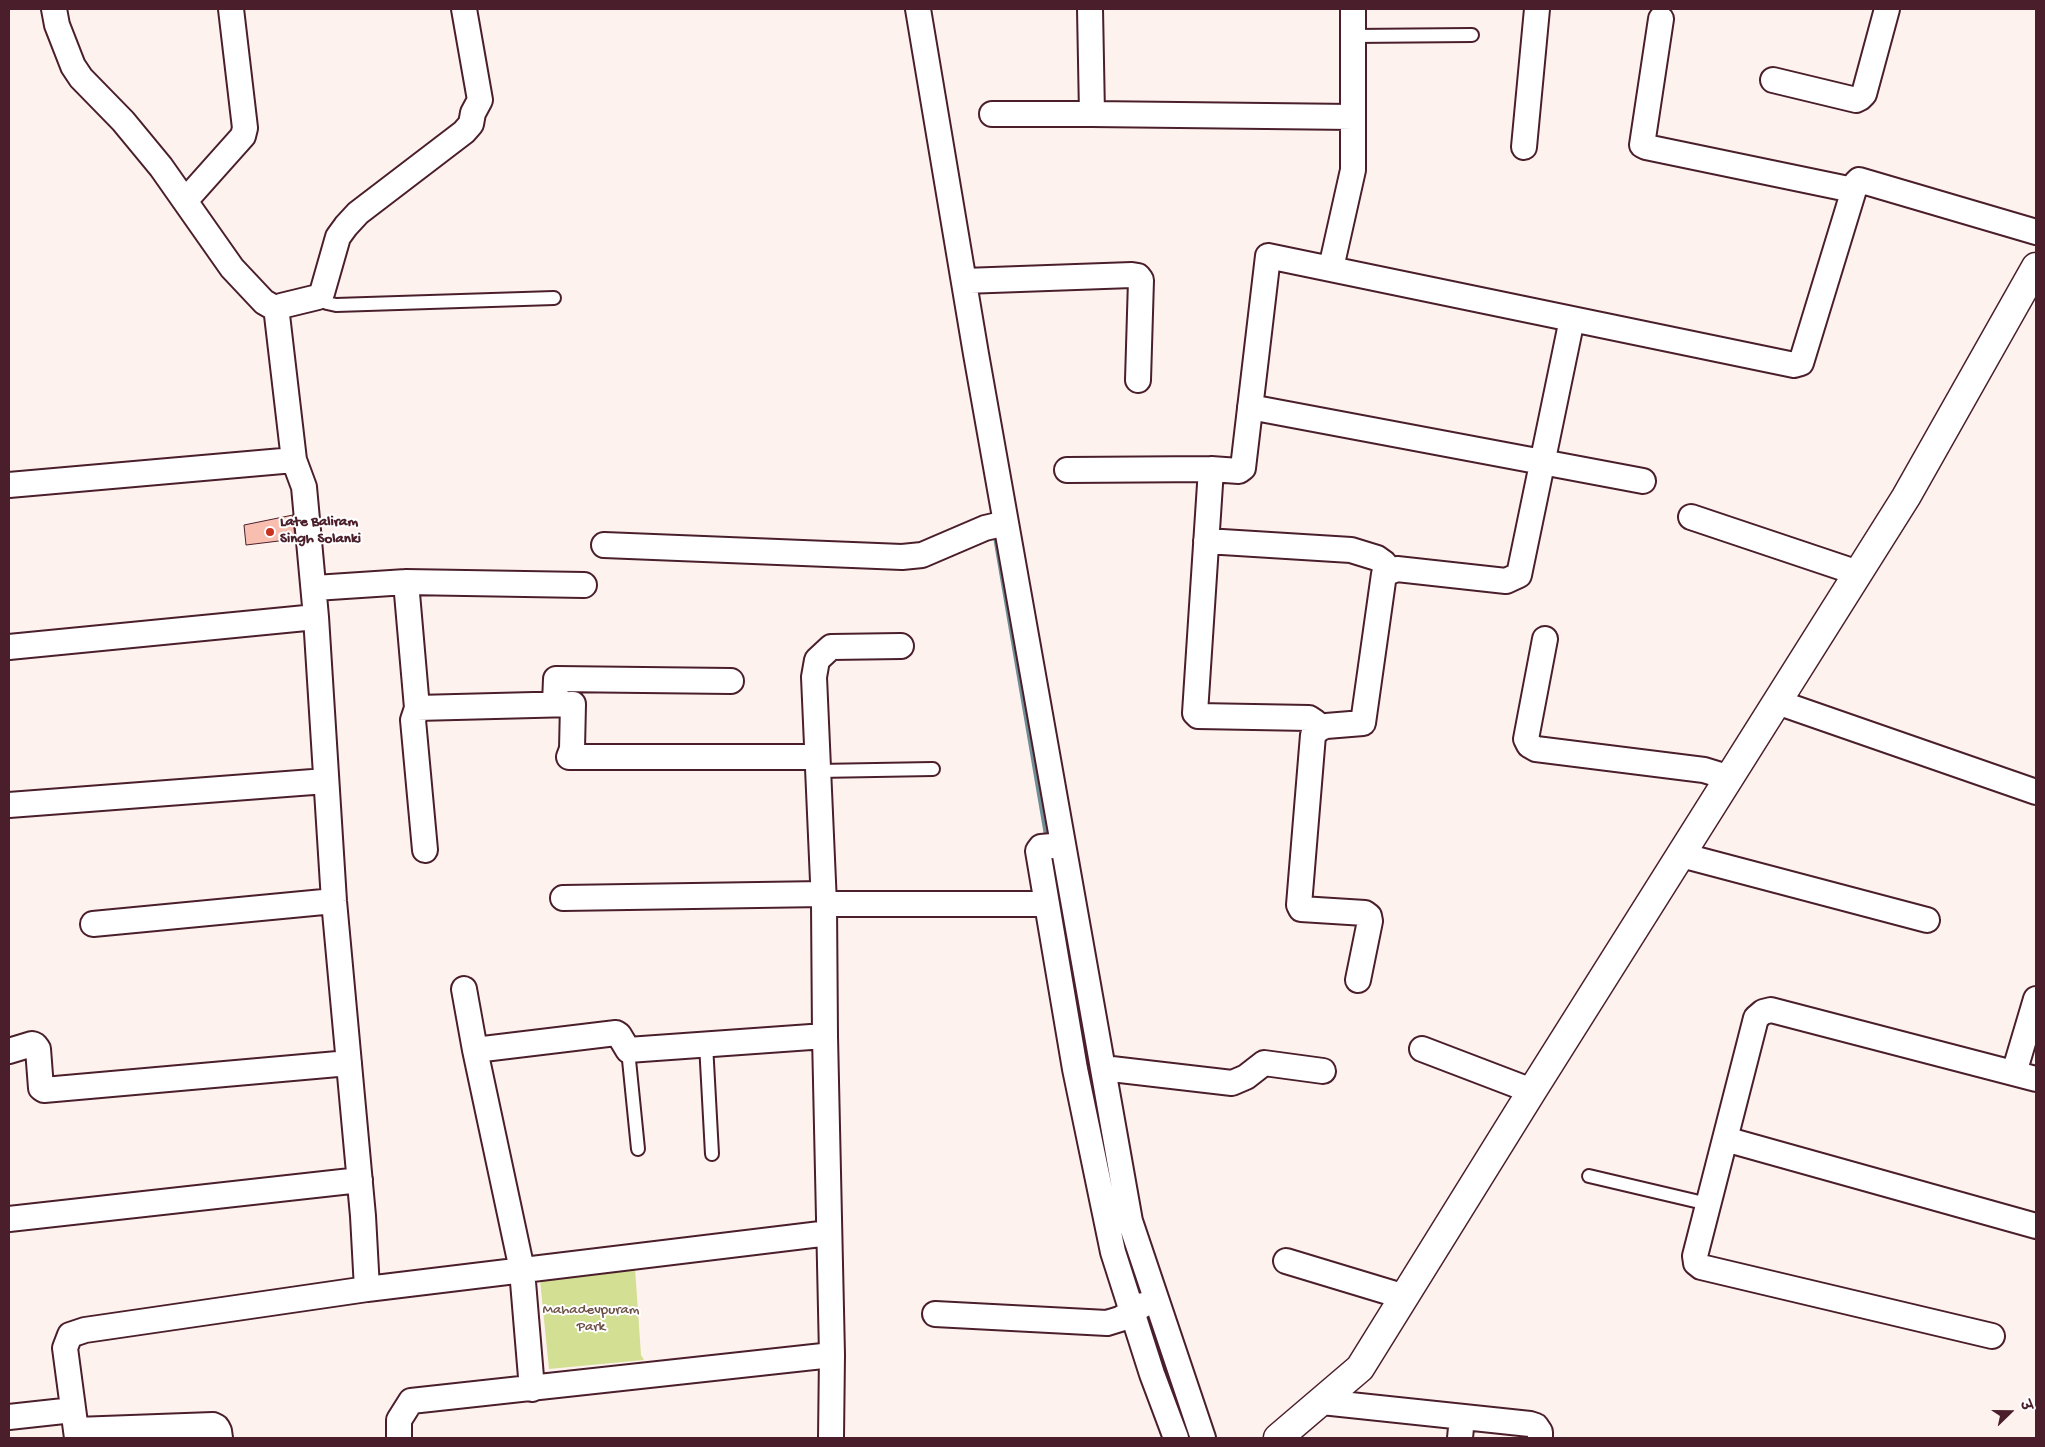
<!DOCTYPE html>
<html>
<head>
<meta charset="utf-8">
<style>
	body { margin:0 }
	#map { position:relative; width:2045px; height:1447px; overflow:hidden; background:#fef2ef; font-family:"Gochi Hand","Playpen Sans Deva",sans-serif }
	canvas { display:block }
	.frame { position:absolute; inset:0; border:10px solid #4a1f2b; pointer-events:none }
	.north { position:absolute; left:1985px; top:1387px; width:50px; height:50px; -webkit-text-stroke:4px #fff; paint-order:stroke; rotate:68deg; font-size:14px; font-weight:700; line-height:20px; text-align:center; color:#4a1f2b }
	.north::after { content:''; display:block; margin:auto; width:18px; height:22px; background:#4a1f2b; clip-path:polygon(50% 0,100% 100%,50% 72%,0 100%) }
</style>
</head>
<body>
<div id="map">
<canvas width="2045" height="1447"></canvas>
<div class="frame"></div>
<div class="north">उ</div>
</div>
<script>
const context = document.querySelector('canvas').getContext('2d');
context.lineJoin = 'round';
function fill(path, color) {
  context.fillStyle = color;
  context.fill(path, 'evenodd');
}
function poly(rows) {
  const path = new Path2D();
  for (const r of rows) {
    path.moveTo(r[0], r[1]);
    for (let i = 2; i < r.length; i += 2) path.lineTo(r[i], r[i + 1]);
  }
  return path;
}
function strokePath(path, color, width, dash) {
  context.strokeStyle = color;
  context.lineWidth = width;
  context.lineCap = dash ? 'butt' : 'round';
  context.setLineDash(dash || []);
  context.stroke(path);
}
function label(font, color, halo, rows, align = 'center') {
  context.font = font + ' "Gochi Hand",sans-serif';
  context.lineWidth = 4;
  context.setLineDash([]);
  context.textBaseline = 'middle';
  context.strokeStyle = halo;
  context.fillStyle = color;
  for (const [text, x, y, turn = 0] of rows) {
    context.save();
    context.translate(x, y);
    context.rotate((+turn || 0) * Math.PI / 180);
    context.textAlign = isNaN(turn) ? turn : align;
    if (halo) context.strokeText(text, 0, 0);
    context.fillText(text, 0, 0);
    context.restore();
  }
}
const green = poly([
	[635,1268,641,1355,644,1360,549,1369,540,1280]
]);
const stream = poly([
	[995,531,1048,841],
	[1064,935,1091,1088],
	[1096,1112,1113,1193],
	[1120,1227,1128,1261]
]);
const building = poly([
	[293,515,295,539,246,545,244,525,293,515]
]);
const service = poly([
	[1353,36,1472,35],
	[318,297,327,303,336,305,554,298],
	[818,771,933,769],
	[706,1044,712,1154],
	[628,1050,638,1149],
	[1589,1176,1708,1204]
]);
const minor = poly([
	[54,9,57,25,73,66,81,78,123,121,161,167,232,268,264,302,278,310],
	[918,9,976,354,1130,1221,1203,1438],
	[1090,9,1092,114,1353,117],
	[1661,19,1642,145,1646,147,1853,190],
	[1773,80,1856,100,1860,98,1864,94,1887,9],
	[992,114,1092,114],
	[1524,147,1537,9],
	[185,201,243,136,245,128,231,9],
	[1331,268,1353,170,1353,9],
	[964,281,1132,275,1138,276,1141,280,1138,380],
	[1250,407,1643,481],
	[1211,469,1195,713,1198,716,1309,718,1315,722,1319,729],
	[1067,470,1211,469,1239,471,1243,468,1268,256,1794,365,1801,363,1856,183,1859,180,2036,232],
	[9,485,294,460],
	[1691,517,1858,573],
	[1206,541,1351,550,1377,558,1384,563,1390,570],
	[604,545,902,557,922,555,985,528,1006,523],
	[406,582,417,708,413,720,425,850],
	[315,588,406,582,584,585],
	[316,617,304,487,294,460,277,315,278,310,281,306,318,297,322,293,338,237,346,226,358,213,464,132,471,124,473,113,480,100,464,9],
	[1545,639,1526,739,1529,745,1536,749,1704,770,1730,778],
	[9,647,316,617,334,901,363,1216,367,1289],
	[1777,702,2036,792],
	[555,703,556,679,731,681],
	[417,708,573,704,572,749,569,757,817,757],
	[9,805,326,781],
	[1063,845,1041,847,1038,851,1075,1069,1113,1252,1152,1374,1176,1438],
	[1681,855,1927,920],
	[563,898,823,894],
	[824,904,1047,904],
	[93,924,334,901],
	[1358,980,1370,921,1369,916,1365,913,1301,909,1299,905,1313,735,1319,729,1326,726,1363,723,1384,574,1397,569,1506,581,1519,575,1572,319],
	[464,989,475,1050,522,1270,532,1389],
	[1422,1049,1532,1091],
	[475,1050,616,1033,619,1035,628,1050,825,1036],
	[9,1051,32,1044,35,1045,38,1049,41,1088,44,1090,349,1063],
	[1103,1068,1232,1083,1246,1077,1264,1063,1323,1071],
	[2014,1073,2036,999],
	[1725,1139,2036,1226],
	[9,1219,360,1180],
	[1286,1261,1405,1297],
	[935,1314,1107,1323,1120,1319,1143,1305],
	[1992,1336,1701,1267,1696,1263,1695,1256,1756,1018,1763,1012,1771,1010,2036,1079],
	[1322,1402,1530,1424,1536,1426,1540,1432,1540,1438],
	[9,1417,73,1410],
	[76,1430,213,1425,217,1427,219,1431,220,1438],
	[77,1438,65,1348,70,1335,85,1330,367,1289,829,1233],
	[399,1438,399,1420,411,1401,832,1355],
	[831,1438,832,1355,825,1036,824,904,814,677,817,660,831,647,901,646],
	[1460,1438,1462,1417]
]);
const tertiary = poly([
	[1278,1438,1360,1368,1532,1091,1906,497,2036,267]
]);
const markers = [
	[270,532,5,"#c8321e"]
];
const poiNames = [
	["Late Baliram",280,523],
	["Singh Solanki",280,540]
];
const parkNames = [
	["Mahadevpuram",591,1311],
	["Park",591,1328]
];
fill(green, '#d3df92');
strokePath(stream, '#6f8e96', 6);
fill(building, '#f8bfb0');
strokePath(building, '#4a1f2b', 1);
strokePath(service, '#4a1f2b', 16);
strokePath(minor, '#4a1f2b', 28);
strokePath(tertiary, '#4a1f2b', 31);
strokePath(service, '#fff', 12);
strokePath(minor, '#fff', 24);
strokePath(tertiary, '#fff', 28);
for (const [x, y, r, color] of markers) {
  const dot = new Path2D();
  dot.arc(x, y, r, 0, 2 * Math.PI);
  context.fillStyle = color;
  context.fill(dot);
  strokePath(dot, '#fff', 2);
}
label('bold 15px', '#4a1f2b', '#fff', poiNames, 'left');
label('15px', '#6c4f45', '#fff', parkNames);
</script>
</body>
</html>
